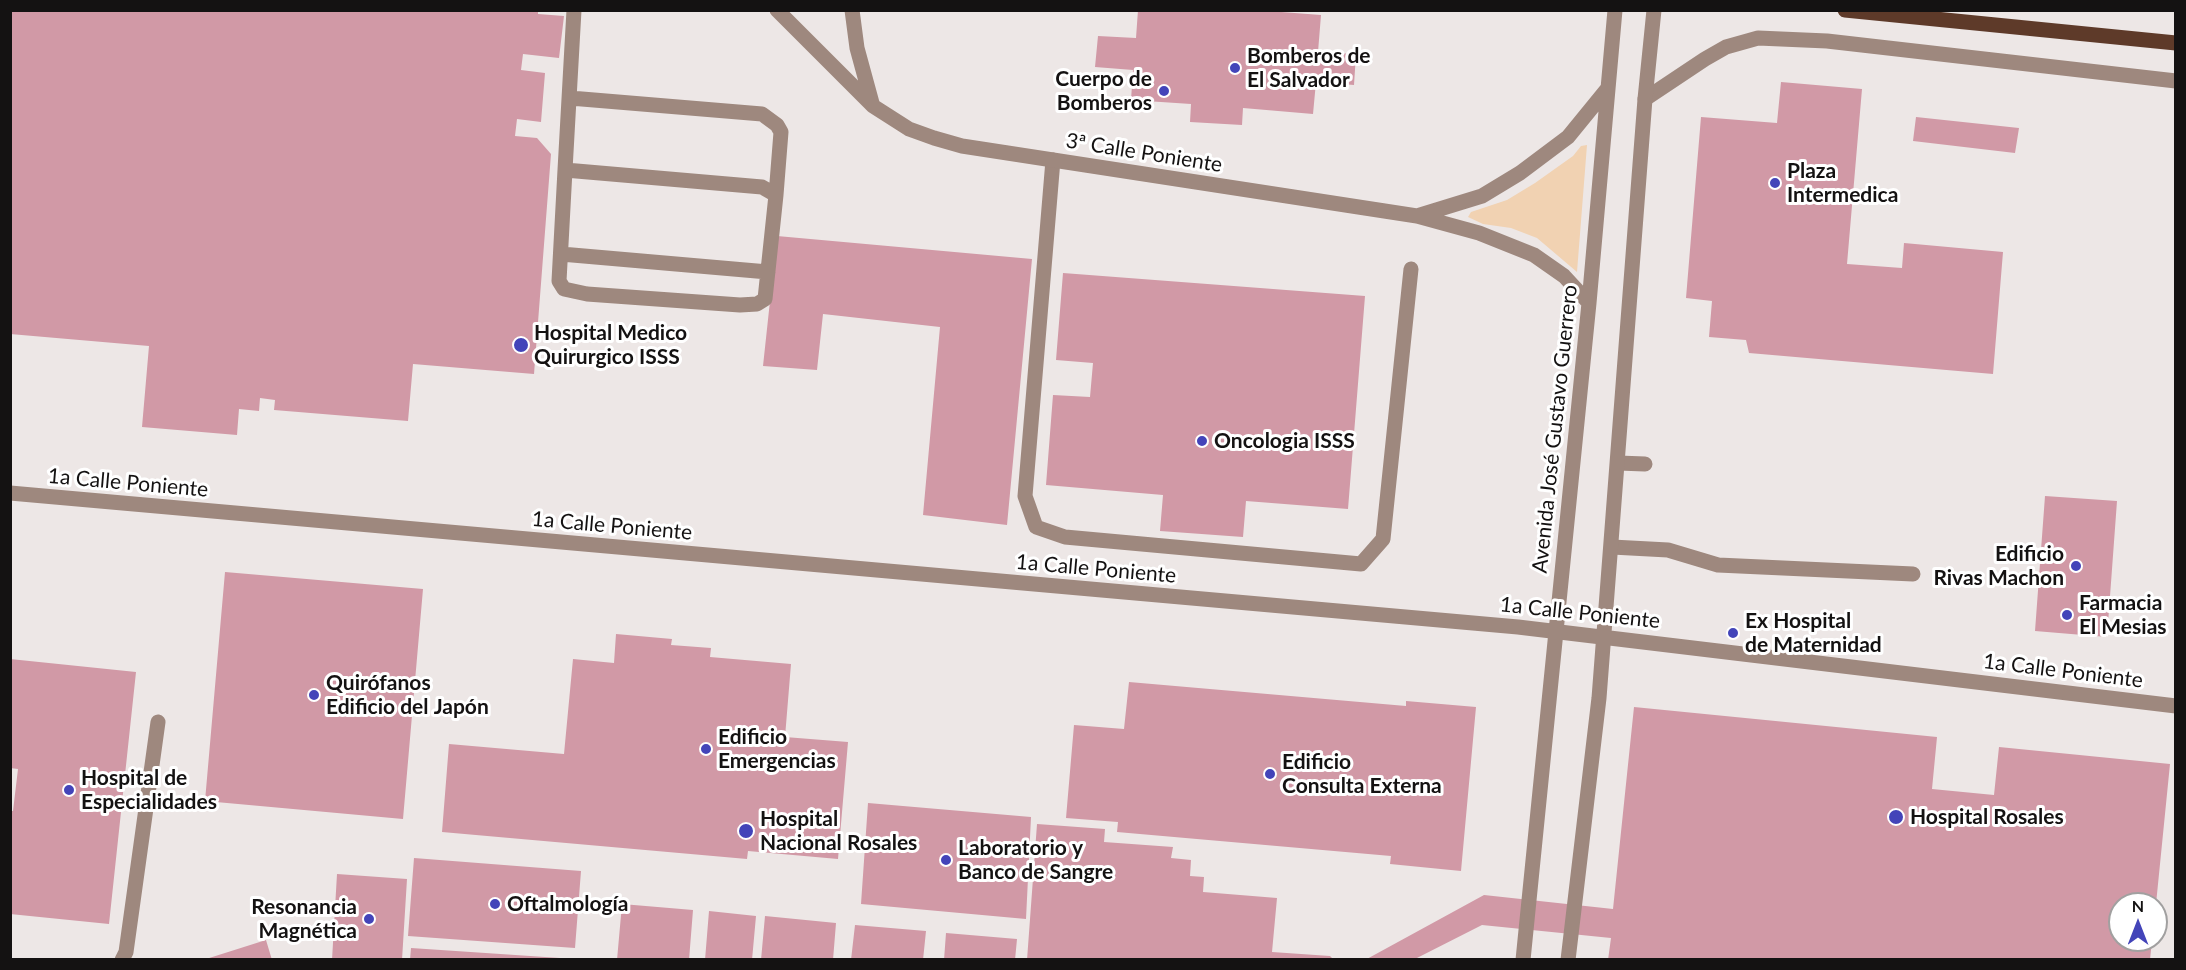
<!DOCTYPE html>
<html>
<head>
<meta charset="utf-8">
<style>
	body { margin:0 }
	#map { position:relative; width:2186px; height:970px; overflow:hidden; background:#ede7e6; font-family:Lato,sans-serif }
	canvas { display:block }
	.frame { position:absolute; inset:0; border:12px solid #141212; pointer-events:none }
	.north { position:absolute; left:2108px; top:892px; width:60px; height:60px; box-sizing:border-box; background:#fff; border:2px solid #a1a0a0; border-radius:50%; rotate:0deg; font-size:16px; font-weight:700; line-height:24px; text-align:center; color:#141212 }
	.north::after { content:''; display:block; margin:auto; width:21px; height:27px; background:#4344b9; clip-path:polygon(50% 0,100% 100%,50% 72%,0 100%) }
</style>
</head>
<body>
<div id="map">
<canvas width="2186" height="970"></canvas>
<div class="frame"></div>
<div class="north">N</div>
</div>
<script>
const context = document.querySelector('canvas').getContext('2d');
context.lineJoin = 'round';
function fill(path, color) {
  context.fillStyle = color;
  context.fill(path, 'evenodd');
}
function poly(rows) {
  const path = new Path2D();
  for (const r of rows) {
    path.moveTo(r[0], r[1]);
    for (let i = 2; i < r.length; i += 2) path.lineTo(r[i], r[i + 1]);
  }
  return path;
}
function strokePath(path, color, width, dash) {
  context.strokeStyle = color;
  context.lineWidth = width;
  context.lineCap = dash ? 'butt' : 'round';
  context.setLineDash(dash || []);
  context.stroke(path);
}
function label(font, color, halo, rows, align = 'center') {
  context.font = font + ' Lato,sans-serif';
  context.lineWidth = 6;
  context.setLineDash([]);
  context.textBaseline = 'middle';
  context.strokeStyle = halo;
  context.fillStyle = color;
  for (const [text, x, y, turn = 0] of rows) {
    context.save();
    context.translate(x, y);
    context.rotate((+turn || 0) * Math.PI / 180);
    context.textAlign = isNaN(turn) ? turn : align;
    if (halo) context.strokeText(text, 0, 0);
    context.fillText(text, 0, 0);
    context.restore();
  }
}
const green = poly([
	[1587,145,1577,272,1537,238,1511,228,1483,224,1468,217,1471,212,1507,200,1535,183,1573,156,1581,146]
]);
const building = poly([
	[10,10,538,10,538,14,564,16,559,58,523,54,521,70,545,73,541,122,517,119,515,136,537,138,551,154,534,374,413,364,408,421,274,410,275,400,260,398,259,411,239,409,237,435,142,427,149,346,10,334],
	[1138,10,1255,10,1321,15,1318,52,1356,54,1354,85,1316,82,1313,114,1243,108,1242,125,1190,122,1191,104,1131,100,1133,70,1095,67,1098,36,1136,38],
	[1781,82,1862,89,1847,264,1902,268,1904,243,2003,252,1993,374,1749,353,1746,340,1709,337,1712,301,1686,298,1701,117,1777,123],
	[1916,117,2019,128,2015,153,1913,141],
	[777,236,1032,259,1007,525,923,515,940,327,823,314,817,370,763,366],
	[1063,273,1365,296,1348,509,1246,501,1243,537,1160,531,1163,495,1046,485,1053,395,1090,397,1093,363,1056,360],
	[2045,496,2117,501,2107,637,2035,631],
	[225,572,423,589,403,819,205,801],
	[616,634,672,639,671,645,711,648,710,657,791,664,785,737,848,742,838,859,748,851,747,859,442,832,449,744,564,754,573,659,614,663],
	[10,659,136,672,109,924,10,914,10,811,13,811,18,769,10,768],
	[1129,682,1406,706,1406,701,1476,707,1461,871,1390,864,1391,856,1117,832,1118,822,1066,818,1074,725,1124,729],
	[1634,707,1937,737,1932,789,1994,795,1999,747,2170,764,2156,904,2120,904,2120,940,2152,940,2150,960,1608,960,1611,938,1482,925,1413,960,1365,960,1484,895,1613,909],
	[868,803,1031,817,1026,919,861,904],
	[1037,824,1105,829,1104,842,1173,847,1171,858,1191,860,1190,876,1204,877,1203,892,1277,898,1272,952,1330,956,1334,960,1027,960],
	[414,858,581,871,575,948,408,936],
	[337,874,407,879,402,960,332,960],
	[622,904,693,910,689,960,617,960],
	[709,911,756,916,752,960,705,960],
	[765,916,836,923,833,960,761,960],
	[855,925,926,931,923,960,851,960],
	[946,933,1017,939,1015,960,944,960],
	[266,940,272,960,206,960,206,959],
	[411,948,560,958,560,960,410,960]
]);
const service = poly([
	[570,98,762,114,777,125,781,132,776,195],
	[1053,160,1025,496,1036,527,1065,537,1361,564,1383,539,1411,269],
	[565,170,559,281,564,289,587,294,740,305,757,304,765,299,776,195,762,187,565,170,574,10],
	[561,254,768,272],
	[1618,463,1645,464],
	[1612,547,1668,550,1718,565,1913,574],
	[122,960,126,952,158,722]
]);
const minor = poly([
	[1645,99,1705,59,1726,47,1758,38,1827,41,2176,81]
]);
const tertiary = poly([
	[777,10,873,106,909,129,934,138,962,146,1417,216,1479,233,1534,255,1564,276,1589,303],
	[852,10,857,48,872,103],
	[1417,216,1482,196,1520,173,1568,137,1608,88],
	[10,493,1518,627,2176,706],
	[1523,960,1589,303,1615,10],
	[1568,960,1599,698,1645,99,1654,10]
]);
const primary = poly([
	[1845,10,2176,43]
]);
const markers = [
	[1235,68,6,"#4344b9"],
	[1164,91,6,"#4344b9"],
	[1775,183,6,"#4344b9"],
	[521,345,8,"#4344b9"],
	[1202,441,6,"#4344b9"],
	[2076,566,6,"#4344b9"],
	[2067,615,6,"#4344b9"],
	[1733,633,6,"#4344b9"],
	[314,695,6,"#4344b9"],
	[706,749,6,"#4344b9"],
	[1270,774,6,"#4344b9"],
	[69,790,6,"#4344b9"],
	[1896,817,8,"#4344b9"],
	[746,831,8,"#4344b9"],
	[946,860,6,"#4344b9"],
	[495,904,6,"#4344b9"],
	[369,919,6,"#4344b9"]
];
const poiNames = [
	["Bomberos de",1247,56],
	["El Salvador",1247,80],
	["Cuerpo de",1152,79,"right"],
	["Bomberos",1152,103,"right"],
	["Plaza",1787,171],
	["Intermedica",1787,195],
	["Hospital Medico",534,333],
	["Quirurgico ISSS",534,357],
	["Oncologia ISSS",1214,441],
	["Edificio",2064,554,"right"],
	["Rivas Machon",2064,578,"right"],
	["Farmacia",2079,603],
	["El Mesias",2079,627],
	["Ex Hospital",1745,621],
	["de Maternidad",1745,645],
	["Quirófanos",326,683],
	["Edificio del Japón",326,707],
	["Edificio",718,737],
	["Emergencias",718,761],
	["Edificio",1282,762],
	["Consulta Externa",1282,786],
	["Hospital de",81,778],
	["Especialidades",81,802],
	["Hospital Rosales",1910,817],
	["Hospital",760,819],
	["Nacional Rosales",760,843],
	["Laboratorio y",958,848],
	["Banco de Sangre",958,872],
	["Oftalmología",507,904],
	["Resonancia",357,907,"right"],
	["Magnética",357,931,"right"]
];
const streetNames = [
	["3ª Calle Poniente",1144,153,9],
	["Avenida José Gustavo Guerrero",1555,429,-84],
	["1a Calle Poniente",128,483,5],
	["1a Calle Poniente",612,526,5],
	["1a Calle Poniente",1096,569,5],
	["1a Calle Poniente",1580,613,6],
	["1a Calle Poniente",2063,671,7]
];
fill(green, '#f1d2b2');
fill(building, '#d199a6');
strokePath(service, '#9e887e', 15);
strokePath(minor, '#9e887e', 15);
strokePath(tertiary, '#9e887e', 15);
strokePath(primary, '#5e3a29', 15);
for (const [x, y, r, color] of markers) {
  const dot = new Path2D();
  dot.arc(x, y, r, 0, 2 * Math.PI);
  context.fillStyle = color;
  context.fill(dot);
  strokePath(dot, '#fff', 2);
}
label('bold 21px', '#141212', '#fff', poiNames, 'left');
label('21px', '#141212', '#fff', streetNames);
</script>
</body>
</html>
